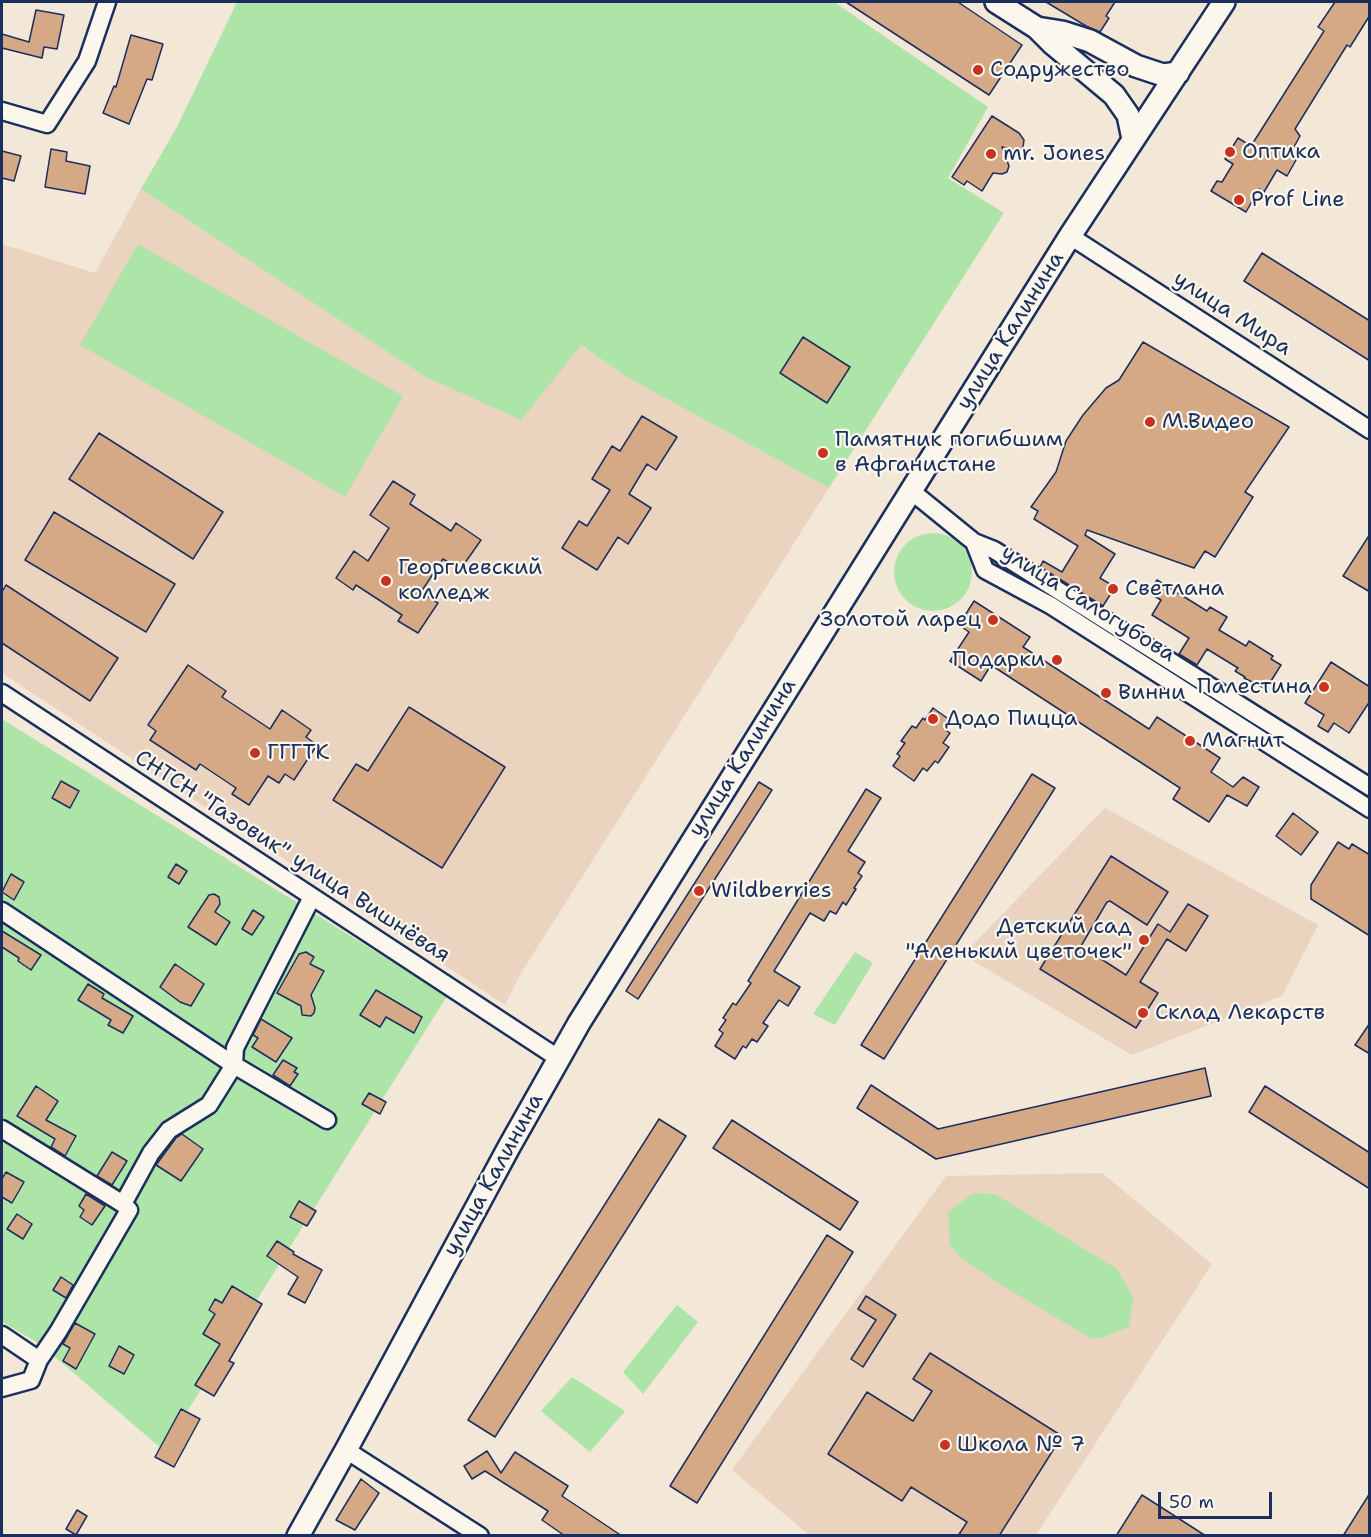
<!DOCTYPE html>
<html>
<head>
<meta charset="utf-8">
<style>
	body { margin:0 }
	#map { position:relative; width:1371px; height:1537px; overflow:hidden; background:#f3e7d8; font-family:"Shantell Sans",sans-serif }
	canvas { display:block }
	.frame { position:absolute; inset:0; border:3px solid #1b2f5e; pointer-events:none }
	.scale { position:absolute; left:1158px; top:1492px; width:114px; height:27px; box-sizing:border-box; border:3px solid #1b2f5e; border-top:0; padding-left:8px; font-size:18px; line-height:21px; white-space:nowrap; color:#1b2f5e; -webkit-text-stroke:4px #fbf7ec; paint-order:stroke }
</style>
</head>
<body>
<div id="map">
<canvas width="1371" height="1537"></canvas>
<div class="frame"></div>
<div class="scale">50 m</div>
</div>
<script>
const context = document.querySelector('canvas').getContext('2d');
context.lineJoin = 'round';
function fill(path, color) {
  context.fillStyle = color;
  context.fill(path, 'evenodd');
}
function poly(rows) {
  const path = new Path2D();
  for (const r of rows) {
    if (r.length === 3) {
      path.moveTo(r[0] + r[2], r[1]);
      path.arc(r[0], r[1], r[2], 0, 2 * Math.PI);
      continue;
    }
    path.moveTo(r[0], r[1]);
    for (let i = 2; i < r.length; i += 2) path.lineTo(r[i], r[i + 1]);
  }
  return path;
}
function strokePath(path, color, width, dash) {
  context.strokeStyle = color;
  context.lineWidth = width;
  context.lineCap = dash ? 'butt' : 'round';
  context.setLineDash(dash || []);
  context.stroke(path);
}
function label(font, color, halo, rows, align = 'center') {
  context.font = font + ' "Shantell Sans",sans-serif';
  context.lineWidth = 4.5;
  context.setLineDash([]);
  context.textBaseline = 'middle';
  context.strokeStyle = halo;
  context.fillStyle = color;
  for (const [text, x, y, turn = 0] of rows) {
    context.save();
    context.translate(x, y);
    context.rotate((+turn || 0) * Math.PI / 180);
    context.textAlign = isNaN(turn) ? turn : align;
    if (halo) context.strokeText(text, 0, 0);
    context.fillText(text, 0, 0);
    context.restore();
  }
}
const built = poly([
	[141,189,424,376,500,290,625,376,829,488,521,973,505,1005,2,673,2,244,95,273],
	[1105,808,1318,925,1282,996,1132,1055,963,955],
	[1102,1173,1212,1264,1036,1535,809,1535,732,1470,946,1176]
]);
const green = poly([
	[237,2,834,2,988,107,948,178,1004,213,829,488,625,376,581,345,521,420,424,376,141,189,177,127],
	[138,244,403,396,345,497,80,345],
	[933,572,39],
	[2,719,447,996,163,1450,40,1344,2,1322],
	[855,952,873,963,835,1025,813,1014],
	[974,1193,995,1194,1117,1269,1133,1297,1129,1327,1104,1337,1092,1339,1003,1286,961,1258,950,1245,948,1212],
	[677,1305,698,1322,643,1394,623,1372],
	[572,1377,625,1411,590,1452,541,1411]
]);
const building = poly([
	[846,2,958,2,1022,45,989,95,846,2],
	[1046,2,1115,2,1106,16,1109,18,1100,32,1086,26,1046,2],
	[1335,2,1370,2,1370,15,1350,47,1347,45,1295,129,1300,136,1289,156,1296,160,1287,176,1277,170,1264,192,1259,189,1246,212,1211,191,1217,181,1222,182,1233,164,1225,159,1238,138,1251,146,1324,31,1318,27,1335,2],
	[36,10,64,15,57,49,44,47,42,58,2,48,2,34,29,42,36,10],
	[131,35,163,44,152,80,147,79,129,124,103,113,114,86,116,87,131,35],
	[992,116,1019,133,1024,140,1023,147,1020,151,1002,147,1009,166,1007,172,1002,174,993,173,982,191,967,181,964,185,952,177,992,116],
	[51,149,67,152,66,161,90,166,85,194,45,187,51,149],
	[2,151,21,156,14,181,2,178,2,151],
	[1262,253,1370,321,1370,361,1244,281,1262,253],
	[803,337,850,367,827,403,780,373,803,337],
	[1143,342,1289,427,1245,492,1253,497,1215,557,1205,551,1194,568,1087,530,1085,535,1115,554,1100,578,1115,587,1103,606,1040,567,1043,561,1062,572,1078,546,1034,519,1038,511,1031,507,1056,472,1066,441,1083,415,1106,388,1119,380,1143,342],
	[642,416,677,437,656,470,647,464,629,494,651,508,628,544,618,537,597,570,562,548,579,521,587,526,610,490,592,479,612,446,620,451,642,416],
	[99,433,223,512,193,559,69,479,99,433],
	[393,481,415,495,410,504,451,531,456,523,481,540,460,570,443,559,421,592,438,603,418,633,398,621,402,615,356,585,353,590,336,578,354,551,368,561,389,528,370,515,393,481],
	[54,512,175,584,146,632,25,560,54,512],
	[1370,534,1370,592,1343,576,1370,534],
	[1157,580,1207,611,1210,607,1227,617,1219,630,1246,646,1249,641,1273,656,1271,659,1281,665,1266,689,1244,678,1245,677,1235,671,1238,668,1207,649,1197,665,1179,654,1189,638,1152,615,1161,600,1149,593,1157,580],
	[6,585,118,658,90,701,2,643,2,592,6,585],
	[974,601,1030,637,1023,647,1149,729,1157,717,1220,758,1211,772,1233,787,1243,777,1259,787,1247,806,1227,795,1209,822,1173,799,1180,788,991,665,981,681,950,661,969,632,959,625,974,601],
	[1331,662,1370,687,1370,701,1349,733,1334,723,1328,732,1318,726,1324,715,1305,703,1331,662],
	[188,665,226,691,222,697,270,729,282,710,311,730,306,737,317,745,294,780,285,774,279,783,268,776,249,805,232,794,236,788,200,764,196,770,150,740,156,731,148,725,188,665],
	[409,707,505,767,442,868,333,800,356,764,368,771,409,707],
	[933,708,950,720,944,729,950,733,943,743,949,747,938,763,935,761,927,771,923,768,914,781,893,766,900,756,897,754,905,743,901,741,912,726,916,728,923,718,925,720,933,708],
	[1032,774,1055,788,884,1059,861,1045,1032,774],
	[61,781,79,791,70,808,52,798,61,781],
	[759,782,772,790,638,999,626,991,759,782],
	[866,789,881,798,848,851,865,862,858,873,862,876,854,888,856,889,846,905,843,902,836,914,830,911,824,921,810,913,774,971,800,987,788,1006,779,1000,763,1023,768,1026,757,1042,752,1039,746,1048,743,1046,735,1059,715,1046,723,1033,719,1030,726,1020,723,1018,733,1003,736,1005,751,983,748,981,866,789],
	[1293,813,1318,832,1301,855,1276,836,1293,813],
	[1338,842,1349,849,1352,844,1370,855,1370,936,1311,899,1311,885,1338,842],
	[1111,856,1168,892,1147,925,1110,901,1107,902,1081,946,1126,975,1158,924,1170,932,1188,904,1208,916,1186,951,1167,939,1140,982,1158,993,1136,1028,1040,969,1111,856],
	[176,864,187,871,179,884,168,877,176,864],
	[11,874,24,882,14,900,2,892,11,874],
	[214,894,219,897,220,904,215,912,230,922,216,945,188,927,209,895,214,894],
	[253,910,264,917,252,935,242,929,253,910],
	[2,931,41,955,31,970,18,961,19,958,2,947,2,931],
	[306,952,314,957,310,964,324,971,311,995,315,1008,314,1013,311,1016,302,1015,301,1006,277,993,299,954,306,952],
	[175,964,204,984,191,1006,180,1002,160,987,175,964],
	[88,984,104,994,102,998,133,1016,123,1033,108,1025,111,1020,78,1000,88,984],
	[376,990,422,1017,414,1033,386,1017,380,1027,360,1015,376,990],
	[261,1019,292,1038,276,1062,252,1047,258,1038,253,1035,261,1019],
	[1370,1023,1370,1054,1355,1045,1370,1023],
	[283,1060,297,1068,294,1072,298,1074,290,1086,273,1075,283,1060],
	[1205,1068,1211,1096,936,1159,857,1108,871,1085,938,1129,1205,1068],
	[36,1086,58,1101,46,1120,76,1136,65,1156,51,1147,55,1139,17,1116,36,1086],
	[1265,1086,1370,1153,1370,1189,1249,1112,1265,1086],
	[369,1093,386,1102,380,1114,362,1104,369,1093],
	[659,1119,686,1136,495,1437,468,1420,659,1119],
	[732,1120,858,1202,840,1230,713,1148,732,1120],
	[182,1134,203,1149,181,1181,156,1165,176,1138,182,1134],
	[112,1152,127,1161,112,1185,97,1176,112,1152],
	[6,1172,24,1182,12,1203,2,1197,2,1179,6,1172],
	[86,1194,105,1206,92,1225,80,1217,84,1210,79,1206,86,1194],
	[299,1201,316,1211,307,1226,290,1217,299,1201],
	[17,1214,32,1224,23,1239,7,1229,17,1214],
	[827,1235,853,1252,697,1503,670,1486,827,1235],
	[277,1241,294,1252,293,1254,322,1270,305,1303,288,1294,298,1277,267,1256,277,1241],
	[61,1277,73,1285,66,1298,53,1290,61,1277],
	[232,1286,262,1304,229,1361,234,1363,214,1396,195,1385,220,1344,203,1334,215,1314,209,1310,215,1299,222,1303,232,1286],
	[866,1296,896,1315,863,1367,851,1359,876,1320,858,1309,866,1296],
	[75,1323,95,1334,76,1369,63,1361,70,1348,63,1344,75,1323],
	[119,1346,134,1355,124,1374,109,1366,119,1346],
	[930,1353,1062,1436,999,1536,958,1536,967,1522,911,1487,902,1501,828,1454,867,1392,913,1421,932,1391,913,1379,930,1353],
	[181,1409,200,1419,174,1467,155,1457,181,1409],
	[487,1451,501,1473,515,1452,568,1486,562,1496,622,1536,565,1536,542,1520,548,1511,485,1471,472,1479,464,1466,487,1451],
	[361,1479,379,1493,355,1530,336,1520,361,1479],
	[1370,1493,1370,1536,1343,1536,1370,1493],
	[1142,1495,1206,1536,1116,1536,1142,1495],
	[77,1510,87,1516,76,1535,66,1529,77,1510]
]);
const minor = poly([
	[2,111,47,124,87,61,107,2],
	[1070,236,1370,430],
	[910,490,974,542,994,550,1370,787],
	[974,542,985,570,1050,605,1370,809],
	[2,693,558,1058],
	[2,911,234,1065,327,1120],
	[2,1129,123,1204],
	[2,1335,39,1360],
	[2,1388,31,1380,39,1360,58,1332,129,1210,123,1204,151,1153,169,1130,209,1105,234,1065,235,1048,312,897],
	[346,1450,480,1536]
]);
const major = poly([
	[996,2,1037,28,1053,44,1114,95,1128,115,1133,139],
	[1037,28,1062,32,1090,41,1136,66,1163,75,1178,73],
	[298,1536,346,1450,509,1147,579,1023,1070,236,1224,2]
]);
const markers = [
	[978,70,6,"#c8321e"],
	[1230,152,6,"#c8321e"],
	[991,154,6,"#c8321e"],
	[1239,200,6,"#c8321e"],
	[1150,422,6,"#c8321e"],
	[823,453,6,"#c8321e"],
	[386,581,6,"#c8321e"],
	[1113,589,6,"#c8321e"],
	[993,620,6,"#c8321e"],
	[1057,660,6,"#c8321e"],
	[1324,687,6,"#c8321e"],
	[1106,693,6,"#c8321e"],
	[933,719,6,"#c8321e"],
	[1190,741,6,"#c8321e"],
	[255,753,6,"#c8321e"],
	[699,891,6,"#c8321e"],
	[1144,940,6,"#c8321e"],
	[1143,1013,6,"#c8321e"],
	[945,1445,6,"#c8321e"]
];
const poiNames = [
	["Содружество",990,70],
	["Оптика",1242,152],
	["mr. Jones",1003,154],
	["Prof Line",1251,200],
	["М.Видео",1162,422],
	["Памятник погибшим",835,440],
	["в Афганистане",835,465],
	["Георгиевский",398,568],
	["колледж",398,593],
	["Светлана",1125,589],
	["Золотой ларец",981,620,"right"],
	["Подарки",1045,660,"right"],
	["Палестина",1312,687,"right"],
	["Винни",1118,693],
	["Додо Пицца",945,719],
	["Магнит",1202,741],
	["ГГГТК",267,753],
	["Wildberries",711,891],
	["Детский сад",1132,927,"right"],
	["\"Аленький цветочек\"",1132,952,"right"],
	["Склад Лекарств",1155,1013],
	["Школа № 7",957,1445]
];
const streetNames = [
	["улица Мира",1232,314,33],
	["улица Калинина",1011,331,-58],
	["улица Салогубова",1088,604,32],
	["улица Калинина",743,758,-58],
	["СНТСН \"Газовик\" улица Вишнёвая",292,857,33],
	["улица Калинина",494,1175,-61]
];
fill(built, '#ead4bf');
fill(green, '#ade4a7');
fill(building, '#d5a886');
strokePath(building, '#1b2f5e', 1.5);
strokePath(minor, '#1b2f5e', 21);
strokePath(major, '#1b2f5e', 26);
strokePath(minor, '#fbf7ec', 16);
strokePath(major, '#fbf7ec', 21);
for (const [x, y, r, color] of markers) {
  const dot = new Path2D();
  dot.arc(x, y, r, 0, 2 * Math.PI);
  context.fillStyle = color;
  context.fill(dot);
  strokePath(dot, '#fbf7ec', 2);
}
label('22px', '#1b2f5e', '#fbf7ec', poiNames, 'left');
label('22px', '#1b2f5e', '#fbf7ec', streetNames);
</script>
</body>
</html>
